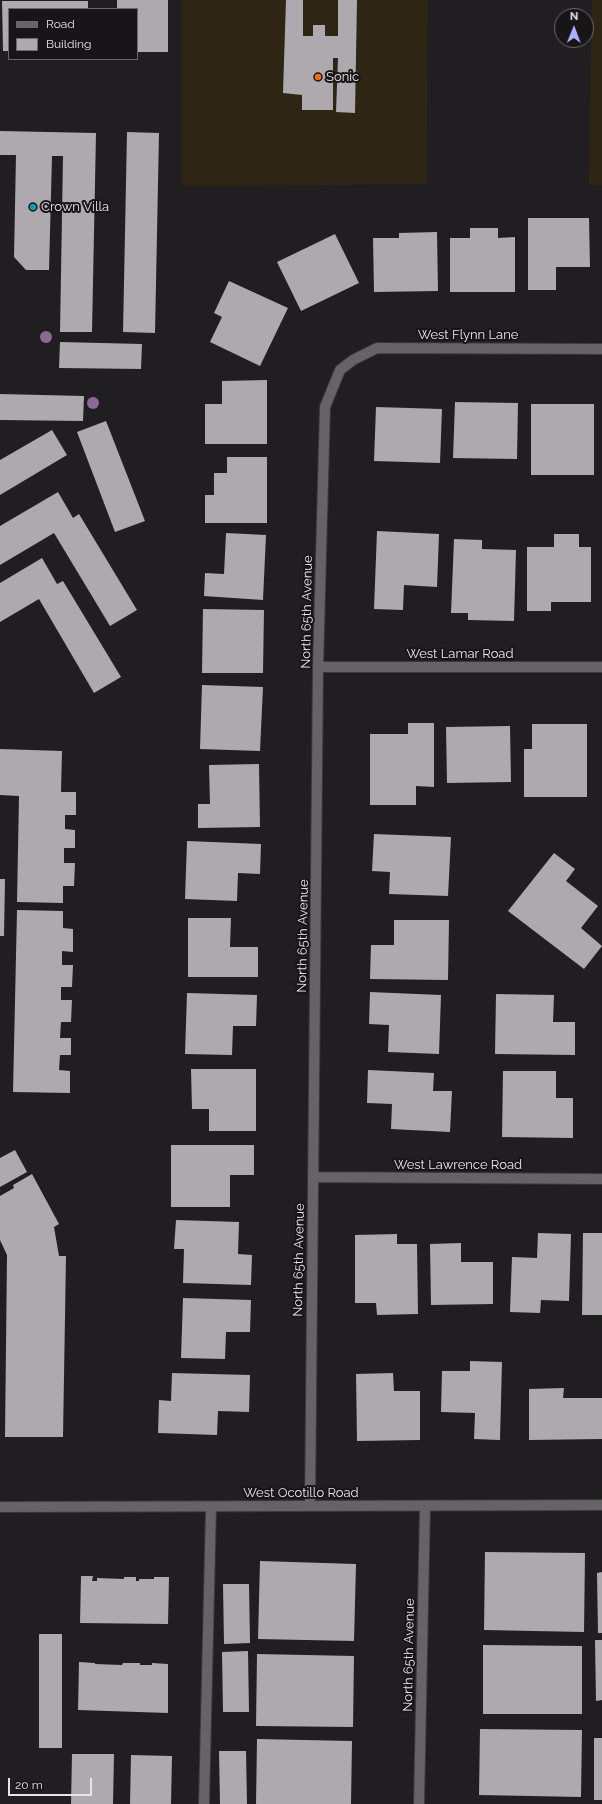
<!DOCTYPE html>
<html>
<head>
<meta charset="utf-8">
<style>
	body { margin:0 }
	#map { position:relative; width:602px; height:1804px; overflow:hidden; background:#211e22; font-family:Raleway,sans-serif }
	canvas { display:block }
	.legend { position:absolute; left:8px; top:8px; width:130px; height:52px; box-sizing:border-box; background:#181519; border:1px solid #6b686b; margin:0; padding:5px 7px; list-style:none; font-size:12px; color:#e7e4e7 }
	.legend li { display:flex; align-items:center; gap:8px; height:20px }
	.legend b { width:20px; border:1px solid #6b686b }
	.north { position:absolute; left:554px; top:8px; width:40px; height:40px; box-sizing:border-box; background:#181519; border:1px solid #6b686b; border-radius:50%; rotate:1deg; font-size:11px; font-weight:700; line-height:16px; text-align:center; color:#e7e4e7 }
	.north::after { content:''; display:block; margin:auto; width:14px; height:18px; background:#adaffb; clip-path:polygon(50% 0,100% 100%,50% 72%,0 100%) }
	.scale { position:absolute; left:8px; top:1778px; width:84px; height:18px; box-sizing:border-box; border:2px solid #e7e4e7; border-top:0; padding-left:5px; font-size:12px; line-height:14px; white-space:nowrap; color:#e7e4e7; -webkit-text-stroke:3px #181519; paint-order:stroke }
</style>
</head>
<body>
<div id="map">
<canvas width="602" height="1804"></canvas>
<ul class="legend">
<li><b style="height:5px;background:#666267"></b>Road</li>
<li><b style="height:11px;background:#ada9af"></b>Building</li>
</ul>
<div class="north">N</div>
<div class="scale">20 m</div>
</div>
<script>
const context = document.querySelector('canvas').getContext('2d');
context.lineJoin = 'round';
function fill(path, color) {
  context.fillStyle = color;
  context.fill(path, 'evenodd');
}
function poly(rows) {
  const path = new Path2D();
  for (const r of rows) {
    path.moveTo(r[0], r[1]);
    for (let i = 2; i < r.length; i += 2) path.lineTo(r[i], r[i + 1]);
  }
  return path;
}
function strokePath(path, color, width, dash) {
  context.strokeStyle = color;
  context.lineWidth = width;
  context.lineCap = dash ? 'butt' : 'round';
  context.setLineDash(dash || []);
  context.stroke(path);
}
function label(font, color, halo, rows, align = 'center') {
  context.font = font + ' Raleway,sans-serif';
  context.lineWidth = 4;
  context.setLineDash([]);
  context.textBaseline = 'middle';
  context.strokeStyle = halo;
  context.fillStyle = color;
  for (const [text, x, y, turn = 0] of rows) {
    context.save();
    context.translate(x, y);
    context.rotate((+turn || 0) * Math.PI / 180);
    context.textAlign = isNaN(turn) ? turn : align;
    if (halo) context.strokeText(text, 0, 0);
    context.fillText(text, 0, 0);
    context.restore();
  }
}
const commercial = poly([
	[182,0,428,0,427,184,182,186],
	[592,0,602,0,602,185,589,185]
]);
const building = poly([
	[117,0,168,0,168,52,137,52,137,9,117,9],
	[286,0,303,0,303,36,313,36,313,25,325,25,325,36,338,36,338,0,357,0,355,113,336,112,338,58,333,58,333,110,302,110,302,95,283,93],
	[2,1,88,1,88,9,9,9,9,51,3,51],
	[0,131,96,133,92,332,60,332,63,156,52,156,49,270,26,270,14,257,16,155,0,155],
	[127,132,159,133,155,333,123,332],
	[528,218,589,218,590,267,556,267,556,290,528,290],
	[470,228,498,228,498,238,515,237,515,292,450,292,450,238,470,238],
	[437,232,438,291,374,292,373,238,399,238,399,233],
	[335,234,359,283,301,311,277,262],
	[229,281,288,308,260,366,210,342,222,317,214,313],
	[60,342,142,344,141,369,59,368],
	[267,380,267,444,205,444,205,404,222,404,222,381],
	[0,394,84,396,83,421,0,420],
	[455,402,518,403,517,459,453,458],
	[531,404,594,404,594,475,531,475],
	[376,407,442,409,440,463,374,461],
	[106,421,145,521,115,532,77,432],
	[52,430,67,455,0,495,0,460],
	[227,457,267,457,267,523,205,523,205,495,214,495,214,473,227,473],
	[58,492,73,518,79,514,137,610,110,626,54,533,0,565,0,526],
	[377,531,439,534,437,587,404,585,403,610,374,609],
	[226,533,266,535,263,600,204,596,205,573,224,574],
	[554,534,579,534,579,547,591,547,591,602,551,602,551,611,527,611,527,547,554,547],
	[454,539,482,540,482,549,516,550,514,621,468,620,468,613,451,613],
	[42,558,57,584,63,581,121,677,94,693,39,599,0,622,0,583],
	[203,609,264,610,263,673,202,673],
	[202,685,263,687,260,751,200,749],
	[408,723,434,723,434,787,416,786,416,805,370,805,370,734,408,734],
	[532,724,587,724,587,797,524,797,524,749,532,749],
	[510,726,511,782,447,783,446,727],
	[0,749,62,751,61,792,76,792,76,815,65,815,65,829,75,830,75,848,64,848,64,863,75,863,74,886,63,886,63,903,17,902,19,796,0,795],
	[259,764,260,827,198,828,198,804,210,804,209,765],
	[374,834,451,837,448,896,389,894,390,872,372,871],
	[187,841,261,844,260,874,238,873,237,901,185,899],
	[554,853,575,869,566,881,598,906,581,928,602,946,584,969,508,911],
	[0,879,5,879,4,936,0,936],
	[17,910,63,911,63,928,73,929,73,952,62,951,62,965,73,965,72,987,61,987,61,1000,72,1000,71,1022,61,1022,60,1038,71,1038,71,1055,60,1055,59,1070,70,1071,70,1093,13,1092],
	[188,918,231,918,230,947,258,947,258,977,188,977],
	[394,920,449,920,448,980,370,979,371,945,394,945],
	[370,992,441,995,439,1054,388,1052,389,1025,369,1024],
	[187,993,257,995,256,1026,233,1026,232,1055,185,1054],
	[496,994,554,995,553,1022,575,1022,575,1055,495,1054],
	[191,1069,256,1069,256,1131,209,1131,209,1109,192,1109],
	[368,1070,434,1073,433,1091,452,1091,450,1132,391,1129,392,1104,367,1103],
	[503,1071,556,1071,556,1098,573,1098,573,1138,502,1137],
	[171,1145,254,1145,254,1175,230,1175,230,1207,171,1207],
	[15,1150,27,1172,0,1187,0,1158],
	[32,1174,59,1224,54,1227,59,1256,66,1256,63,1437,5,1437,7,1255,0,1240,0,1196,14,1188,13,1185],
	[176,1220,239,1222,238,1254,252,1255,251,1285,183,1283,184,1249,174,1249],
	[538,1233,571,1234,569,1301,541,1300,540,1313,510,1312,512,1257,537,1258],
	[583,1233,602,1233,602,1315,582,1315],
	[397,1234,397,1244,417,1244,418,1314,377,1315,376,1303,355,1303,355,1235],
	[461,1243,461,1262,493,1262,493,1304,431,1305,430,1244],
	[183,1298,251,1300,250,1332,226,1332,225,1359,181,1358],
	[470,1361,502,1362,500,1440,474,1439,475,1413,441,1412,442,1371,470,1371],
	[172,1373,250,1375,249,1412,218,1411,217,1435,158,1433,159,1400,171,1401],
	[393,1373,394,1391,420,1391,420,1440,357,1441,356,1374],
	[564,1388,563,1398,602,1398,602,1439,529,1440,529,1389],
	[485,1552,585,1553,584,1632,484,1630],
	[260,1561,356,1564,354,1641,258,1639],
	[602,1572,602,1633,598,1633,597,1573],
	[81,1576,93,1576,92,1581,97,1581,97,1578,124,1579,124,1577,136,1577,136,1581,139,1581,139,1579,154,1579,154,1577,169,1577,168,1624,80,1623],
	[223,1584,249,1584,250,1643,224,1644],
	[39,1634,62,1634,62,1748,39,1748],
	[595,1640,602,1640,602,1700,596,1701],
	[483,1645,582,1646,582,1714,483,1714],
	[248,1651,249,1712,223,1712,222,1652],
	[257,1654,354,1656,353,1727,256,1726],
	[79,1662,95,1663,95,1664,122,1665,123,1663,140,1663,140,1665,152,1665,152,1663,168,1664,168,1713,78,1710],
	[480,1729,582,1730,581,1797,479,1795],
	[594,1738,602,1738,602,1800,594,1800],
	[257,1739,352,1741,351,1804,256,1804],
	[219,1751,246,1751,247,1804,220,1804],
	[72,1754,114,1754,113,1804,71,1804],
	[131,1755,172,1756,171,1804,130,1804]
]);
const lane = poly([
	[204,1804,211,1507]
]);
const street = poly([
	[318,667,602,667],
	[313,1177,602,1179],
	[310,1506,318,667,325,407,340,370,353,360,377,348,602,349],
	[419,1804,425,1507]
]);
const secondary = poly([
	[0,1507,602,1505]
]);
const trees = [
	[46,337],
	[93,403]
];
const markers = [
	[318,77,4,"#e8710a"],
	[33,207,4,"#0f9aa8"]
];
const poiNames = [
	["Sonic",326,77],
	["Crown Villa",41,207]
];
const streetNames = [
	["West Flynn Lane",468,335],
	["North 65th Avenue",307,612,-89],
	["West Lamar Road",460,654],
	["North 65th Avenue",303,936,-89],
	["West Lawrence Road",458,1165],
	["North 65th Avenue",299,1260,-89],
	["West Ocotillo Road",301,1493],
	["North 65th Avenue",409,1655,-89]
];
fill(commercial, '#2f2515');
fill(building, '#ada9af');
strokePath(lane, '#3b383c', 12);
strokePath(street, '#3b383c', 12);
strokePath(secondary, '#3b383c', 12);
strokePath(lane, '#666267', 10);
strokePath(street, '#666267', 10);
strokePath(secondary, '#666267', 10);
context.fillStyle = '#8c6994';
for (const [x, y] of trees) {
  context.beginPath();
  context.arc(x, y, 6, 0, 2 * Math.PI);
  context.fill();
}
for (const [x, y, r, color] of markers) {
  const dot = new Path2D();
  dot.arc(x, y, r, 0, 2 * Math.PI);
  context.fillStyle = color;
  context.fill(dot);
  strokePath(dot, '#181519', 1.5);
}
label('13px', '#e7e4e7', '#181519', poiNames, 'left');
label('13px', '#e7e4e7', '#181519', streetNames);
</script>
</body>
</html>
